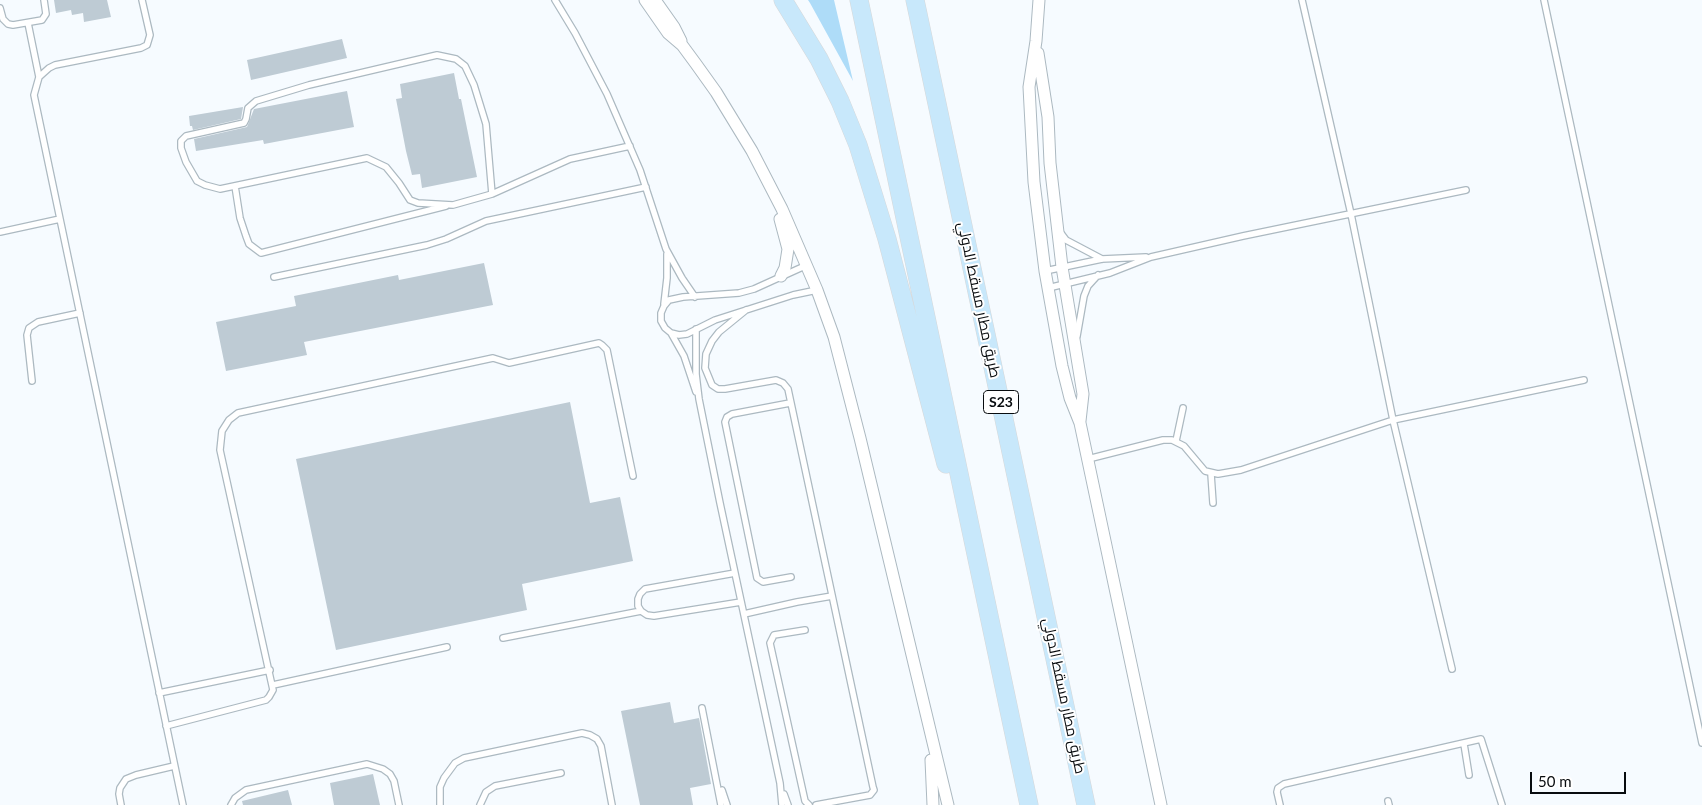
<!DOCTYPE html>
<html>
<head>
<meta charset="utf-8">
<style>
	body { margin:0 }
	#map { position:relative; width:1702px; height:805px; overflow:hidden; background:#f6fbff; font-family:Lato,sans-serif }
	canvas { display:block }
	.scale { position:absolute; left:1530px; top:772px; width:96px; height:22px; box-sizing:border-box; border:2px solid #080c0f; border-top:0; padding-left:6px; font-size:15px; line-height:18px; white-space:nowrap; color:#080c0f; -webkit-text-stroke:4px #fff; paint-order:stroke }
</style>
</head>
<body>
<div id="map">
<canvas width="1702" height="805"></canvas>
<div class="scale">50 m</div>
</div>
<script>
const context = document.querySelector('canvas').getContext('2d');
context.lineJoin = 'round';
function fill(path, color) {
  context.fillStyle = color;
  context.fill(path, 'evenodd');
}
function poly(rows) {
  const path = new Path2D();
  for (const r of rows) {
    path.moveTo(r[0], r[1]);
    for (let i = 2; i < r.length; i += 2) path.lineTo(r[i], r[i + 1]);
  }
  return path;
}
function strokePath(path, color, width, dash) {
  context.strokeStyle = color;
  context.lineWidth = width;
  context.lineCap = dash ? 'butt' : 'round';
  context.setLineDash(dash || []);
  context.stroke(path);
}
function label(font, color, halo, rows, align = 'center') {
  context.font = font + ' Lato,Cairo,sans-serif';
  context.lineWidth = 4;
  context.setLineDash([]);
  context.textBaseline = 'middle';
  context.strokeStyle = halo;
  context.fillStyle = color;
  for (const [text, x, y, turn = 0] of rows) {
    context.save();
    context.translate(x, y);
    context.rotate((+turn || 0) * Math.PI / 180);
    context.textAlign = isNaN(turn) ? turn : align;
    if (halo) context.strokeText(text, 0, 0);
    context.fillText(text, 0, 0);
    context.restore();
  }
}
const green = poly([
	[808,0,834,0,853,81,810,3]
]);
const building = poly([
	[54,0,107,0,111,17,84,22,83,13,72,15,71,10,56,13],
	[342,39,347,58,251,80,247,60],
	[454,73,459,99,461,99,477,177,422,188,420,174,412,175,406,151,396,99,402,98,400,84],
	[347,91,354,127,264,144,263,140,196,151,194,139,247,127,254,109],
	[243,107,241,119,193,130,192,126,190,126,189,116],
	[484,263,493,305,304,342,307,355,226,371,216,322,296,306,294,296,398,275,399,280],
	[570,402,590,503,620,497,633,561,522,584,527,610,336,650,296,459],
	[670,702,674,723,699,718,711,784,690,788,693,805,640,805,621,711],
	[373,774,380,805,334,805,330,783],
	[288,790,292,805,243,805,242,801]
]);
const lane = poly([
	[142,0,150,35,147,45,141,48,55,65,49,68,39,77,34,95,183,805],
	[555,0,575,33,607,94,640,170,666,249,682,278,695,297],
	[1302,0,1351,214,1393,420,1452,669],
	[1544,0,1702,743],
	[0,8,3,19,8,24,13,25,42,20,46,14,44,0],
	[28,23,39,77],
	[235,186,240,218,246,236,249,244,261,253,446,206],
	[492,194,486,124,474,85,465,66,456,59,437,55,309,85,256,101,248,108,246,119,244,123,186,136,181,141,181,148,186,162,197,181,205,185,220,189,367,158,386,167,399,183,410,200,418,203,453,205,492,194,570,159,630,146],
	[0,232,60,219],
	[1060,232,1066,240,1102,259],
	[807,265,754,289,739,293,683,297,669,300,664,306,661,313,661,321,665,328,671,333,679,335,687,334,715,320,793,295,817,290],
	[1045,271,1102,259,1146,257],
	[274,277,427,245,446,239,486,221,646,187],
	[1048,288,1110,273,1151,257,1243,236,1466,190],
	[664,304,667,278,667,254],
	[746,310,719,332,712,341,706,354,705,368,712,385,718,389,725,389,776,380,783,383,788,389,873,787,874,790,870,795,816,805],
	[696,329,696,374,699,399,720,503,780,783,782,805],
	[671,333,684,356,696,392],
	[1077,336,1084,296,1088,286,1098,275],
	[32,381,27,335,29,328,38,322,80,313],
	[790,403,732,414,727,417,725,422,757,578,763,582,791,577],
	[1176,441,1183,408],
	[1088,459,1163,440,1172,440,1184,446,1205,471,1218,474,1241,470,1393,420,1584,380],
	[1211,474,1213,503],
	[735,573,645,589,640,594,638,599,638,606,641,611,647,615,654,616,741,602],
	[744,614,797,602,832,596],
	[805,630,774,635,770,643,805,801,809,805],
	[503,638,641,611],
	[273,685,447,647],
	[159,693,270,670],
	[702,708,721,805],
	[166,726,266,700,269,697,273,690,220,450,222,431,229,420,238,413,493,358,509,363,599,343,602,345,607,350,633,476],
	[1464,744,1469,775],
	[722,790,727,805],
	[784,794,788,805],
	[1388,801,1389,805],
	[121,805,119,794,120,788,126,779,136,775,174,766],
	[231,805,235,798,246,790,367,764,383,769,390,774,394,781,399,805],
	[440,805,440,787,444,778,455,763,464,758,582,733,590,735,597,739,601,746,612,805],
	[480,805,486,792,495,786,561,773],
	[1280,805,1277,792,1278,788,1284,784,1481,739,1502,805]
]);
const street = poly([
	[645,0,668,33,682,45,696,64,716,92,752,151,782,209,817,290,834,337,860,438,948,805],
	[655,0,674,27,681,41],
	[1039,0,1036,41,1029,87,1034,182,1045,271,1062,366,1070,398,1080,423,1161,805],
	[1038,53,1048,117,1050,163,1062,267,1083,394,1080,421],
	[780,219,788,249,785,268,781,276],
	[931,760,933,805]
]);
const primary = poly([
	[783,0,819,59,840,101,858,145,887,239,946,464],
	[859,0,1029,805],
	[915,0,1086,805]
]);
const shields = [
	[1001,402,35]
];
const shieldNames = [
	["S23",1001,402]
];
const streetNames = [
	["طريق مطار مسقط الدولي",979,300,78],
	["طريق مطار مسقط الدولي",1064,696,78]
];
fill(green, '#aedcf8');
fill(building, '#becbd4');
strokePath(lane, '#acb9c1', 8);
strokePath(street, '#acb9c1', 13);
strokePath(primary, '#d7d8d9', 19);
strokePath(lane, '#fff', 5.5);
strokePath(street, '#fff', 11);
strokePath(primary, '#c8e8fb', 18);
for (const [x, y, w] of shields) {
  const box = new Path2D();
  box.roundRect(x - w / 2, y - 11.5, w, 23, 4);
  context.fillStyle = '#fff';
  context.fill(box);
  strokePath(box, '#080c0f', 1);
}
label('bold 14px', '#080c0f', null, shieldNames);
label('15px', '#080c0f', '#fff', streetNames);
</script>
</body>
</html>
